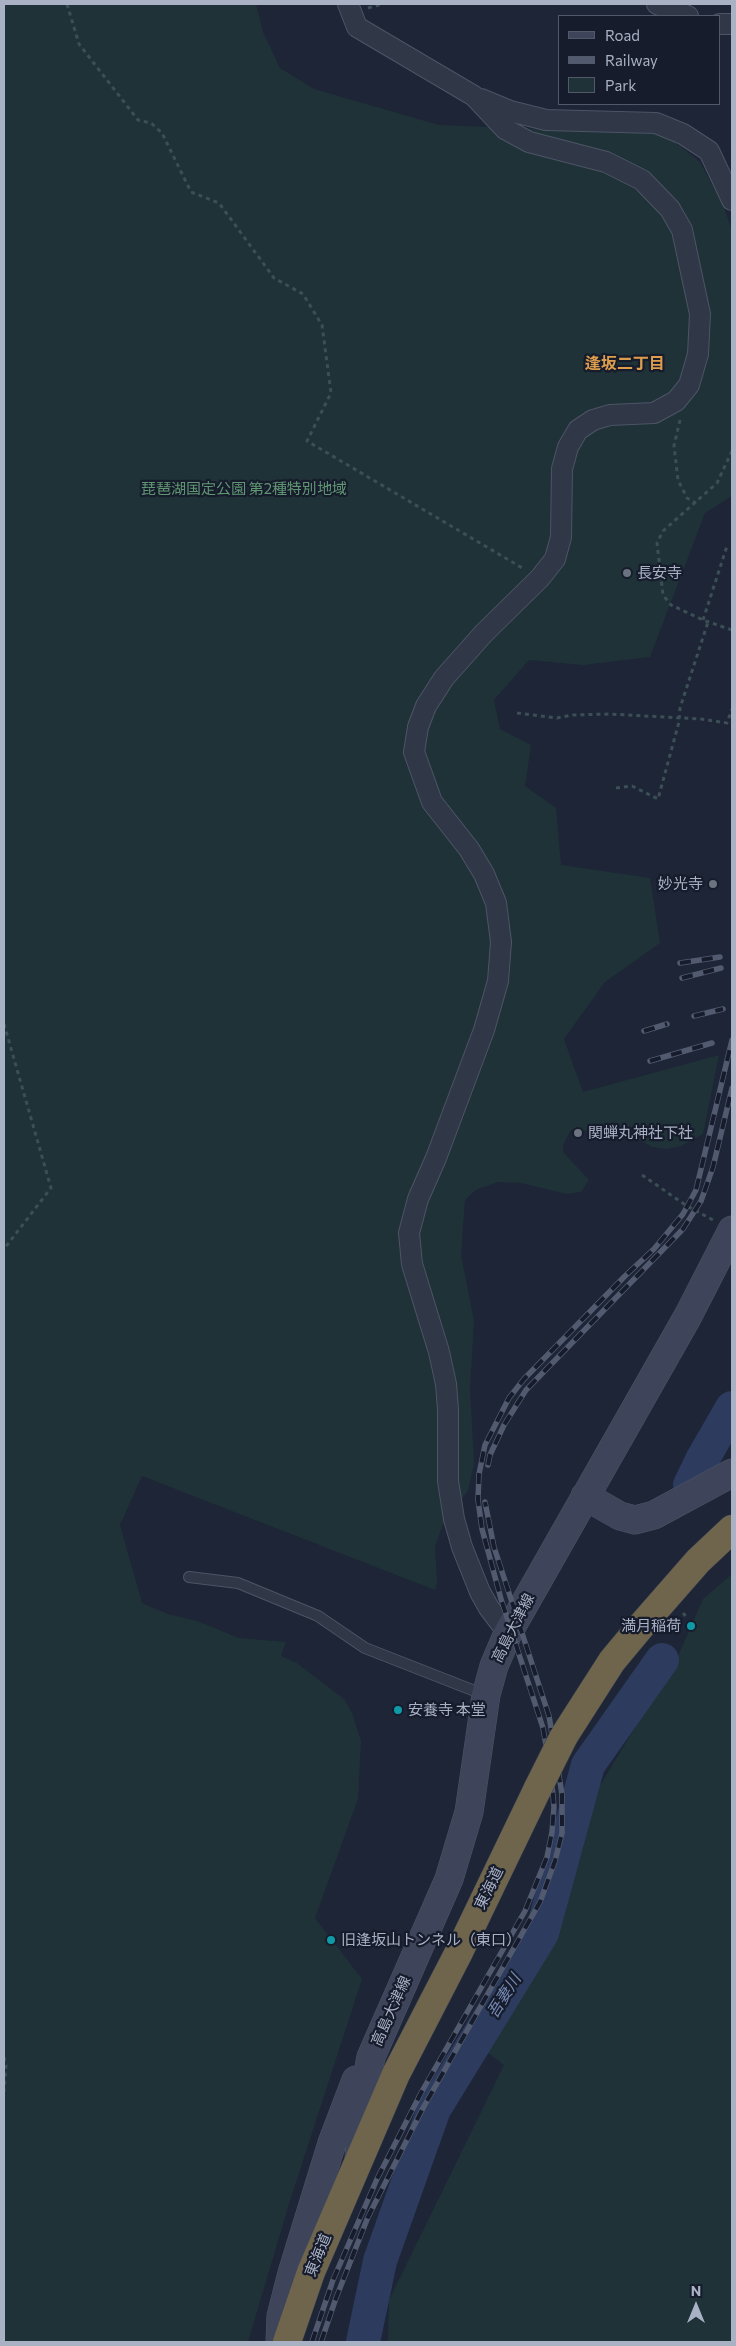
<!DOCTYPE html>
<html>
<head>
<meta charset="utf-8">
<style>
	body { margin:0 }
	#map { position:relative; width:736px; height:2346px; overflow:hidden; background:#1d2537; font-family:Commissioner,sans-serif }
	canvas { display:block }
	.frame { position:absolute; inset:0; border:5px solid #a9b1c5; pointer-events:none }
	.legend { position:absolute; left:558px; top:15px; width:162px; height:90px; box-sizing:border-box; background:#161c2b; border:1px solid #515869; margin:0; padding:6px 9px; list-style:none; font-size:15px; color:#a9b1c5 }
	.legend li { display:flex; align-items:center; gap:10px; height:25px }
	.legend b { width:25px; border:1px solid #515869 }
	.north { position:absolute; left:671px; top:2281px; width:50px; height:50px; -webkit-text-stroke:4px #161c2b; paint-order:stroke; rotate:0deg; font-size:14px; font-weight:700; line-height:20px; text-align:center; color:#a9b1c5 }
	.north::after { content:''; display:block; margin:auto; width:18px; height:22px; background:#a9b1c5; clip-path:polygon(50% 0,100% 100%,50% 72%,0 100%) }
</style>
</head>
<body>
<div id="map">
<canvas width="736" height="2346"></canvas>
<div class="frame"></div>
<ul class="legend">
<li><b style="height:6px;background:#3e455b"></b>Road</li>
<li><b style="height:6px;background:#515a6f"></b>Railway</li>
<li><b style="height:14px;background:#1f3238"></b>Park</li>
</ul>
<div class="north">N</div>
</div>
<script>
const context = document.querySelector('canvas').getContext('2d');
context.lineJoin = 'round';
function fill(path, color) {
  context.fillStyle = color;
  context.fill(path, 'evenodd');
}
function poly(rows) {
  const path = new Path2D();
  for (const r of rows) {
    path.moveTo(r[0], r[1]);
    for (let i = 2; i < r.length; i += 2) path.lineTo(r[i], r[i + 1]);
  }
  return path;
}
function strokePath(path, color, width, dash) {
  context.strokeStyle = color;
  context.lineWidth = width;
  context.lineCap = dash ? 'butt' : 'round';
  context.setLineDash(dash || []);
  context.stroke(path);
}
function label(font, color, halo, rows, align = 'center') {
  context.font = font + ' Commissioner,"Noto Sans JP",sans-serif';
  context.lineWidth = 4.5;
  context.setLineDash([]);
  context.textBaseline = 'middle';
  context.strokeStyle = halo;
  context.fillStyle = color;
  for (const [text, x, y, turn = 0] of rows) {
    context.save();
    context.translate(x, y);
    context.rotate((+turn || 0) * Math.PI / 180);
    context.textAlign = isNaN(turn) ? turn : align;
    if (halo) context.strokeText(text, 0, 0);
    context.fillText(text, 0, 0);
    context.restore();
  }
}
const green = poly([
	[4,4,256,4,263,32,280,68,314,89,439,125,665,134,700,162,723,205,732,230,732,496,705,513,650,657,583,665,529,660,494,700,500,729,531,745,525,786,556,808,561,865,650,878,660,943,605,982,564,1039,583,1092,719,1055,703,1134,681,1146,667,1149,652,1147,625,1132,571,1130,563,1145,563,1152,589,1180,581,1192,566,1194,521,1183,498,1182,476,1190,465,1200,461,1255,474,1321,470,1389,474,1463,468,1491,444,1522,435,1546,437,1583,435,1590,142,1476,120,1525,142,1603,168,1614,197,1621,239,1638,286,1642,281,1656,297,1663,345,1700,352,1713,361,1741,358,1799,315,1918,362,1979,289,2204,248,2342,4,2342],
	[732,1574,732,2342,388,2342,389,2300,504,2065,487,2052,553,1945,592,1799,678,1656,703,1599]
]);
const river = poly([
	[690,1485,702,1460,732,1408],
	[363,2342,380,2261,434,2109,542,1933,588,1765,662,1660]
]);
const path = poly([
	[67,4,79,44,138,120,151,123,162,133,191,192,219,203,274,278,303,294,322,325,331,393,307,441,524,569],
	[368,8,382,4],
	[680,420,674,446,678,480,687,498,696,503],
	[732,451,717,483,663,531,657,543,663,595,671,605,703,620,732,630],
	[703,620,727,546],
	[517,713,557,718,573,715,609,714,701,719,727,723,732,709],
	[616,788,632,786,658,799,679,722,680,708,708,622],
	[731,885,732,885],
	[4,1024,51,1188,4,1249],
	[642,1175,687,1206,713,1220],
	[683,1613,688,1619],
	[4,2057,6,2065,4,2092]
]);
const lane = poly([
	[189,1577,238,1583,318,1616,365,1648,485,1695]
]);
const street = poly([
	[348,4,357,27,474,96,505,129,529,142,606,162,642,180,670,209,682,230,700,314,698,354,689,385,676,401,654,413,610,415,593,420,578,430,568,447,562,469,561,537,555,559,540,578,484,633,444,678,426,706,418,727,414,752,432,802,469,849,484,874,496,903,501,942,498,981,484,1030,436,1158,418,1199,409,1233,412,1264,439,1352,446,1384,448,1410,448,1481,454,1519,462,1547,480,1592,489,1608,508,1633],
	[657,4,688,16],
	[720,24,732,24],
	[481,99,510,111,546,120,656,123,683,134,709,151,732,200]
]);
const secondary = poly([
	[585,1496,620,1516,635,1520,654,1515,732,1473],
	[359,2158,364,2094,371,2057,449,1879,469,1812,486,1695,494,1666,508,1633,688,1316,732,1230],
	[280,2342,281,2316,292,2273,332,2143,356,2080]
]);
const highway = poly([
	[564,1736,612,1661,642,1625,698,1561,732,1529],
	[287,2342,311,2272,396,2074,459,1952,538,1788]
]);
const rail = poly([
	[680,963,720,957],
	[682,978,721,968],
	[694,1016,723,1009],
	[644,1031,667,1024],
	[650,1061,712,1043],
	[488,1465,490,1455,504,1425,526,1390,683,1229,701,1201,713,1167,732,1088],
	[312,2342,333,2280,377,2179,421,2093,525,1911,547,1857,552,1832,554,1807,551,1774,543,1728,501,1599,482,1529,478,1500,479,1474,485,1445,509,1398,524,1379,625,1276,654,1249,683,1214,696,1190,732,1040],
	[321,2342,336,2298,368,2217,423,2108,540,1902,555,1861,562,1833,562,1794,549,1716,494,1547,485,1502]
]);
const highwayBridge = poly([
	[538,1788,564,1736]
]);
const markers = [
	[627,573,5,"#6b7280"],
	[713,884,5,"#6b7280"],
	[578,1133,5,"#6b7280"],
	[691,1626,5,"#0f9aa8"],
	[398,1710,5,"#0f9aa8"],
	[331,1940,5,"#0f9aa8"]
];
const parkNames = [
	["琵琶湖国定公園 第2種特別地域",244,489]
];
const poiNames = [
	["長安寺",637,573],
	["妙光寺",703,884,"right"],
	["関蝉丸神社下社",588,1133],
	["満月稲荷",681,1626,"right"],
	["安養寺 本堂",408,1710],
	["旧逢坂山トンネル（東口）",341,1940]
];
const streetNames = [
	["高島大津線",513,1628,-63],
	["東海道",489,1888,-64],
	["高島大津線",391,2011,-66],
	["東海道",318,2255,-68]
];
const neighbourhoodNames = [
	["逢坂二丁目",625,364]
];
const waterNames = [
	["吾妻川",504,1996,-58]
];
fill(green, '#1f3238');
strokePath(river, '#2c3b5e', 34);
strokePath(lane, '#4d5466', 12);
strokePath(street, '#4d5466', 22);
strokePath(secondary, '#4d5466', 29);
strokePath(highway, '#3b4151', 29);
strokePath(path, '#3c4f55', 3, [4, 4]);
strokePath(lane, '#303747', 10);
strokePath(street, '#303747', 20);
strokePath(secondary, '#3e455b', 28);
strokePath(highway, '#6e654c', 28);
strokePath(rail, '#515a6f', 5.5);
strokePath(rail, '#161c2b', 4, [11]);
strokePath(highwayBridge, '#3b4151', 29, []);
strokePath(highwayBridge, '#6e654c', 28);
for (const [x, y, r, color] of markers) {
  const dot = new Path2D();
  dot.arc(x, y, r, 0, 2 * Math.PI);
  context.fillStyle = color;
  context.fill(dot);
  strokePath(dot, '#161c2b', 2);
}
label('15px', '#609773', '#161c2b', parkNames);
label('15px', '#a9b1c5', '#161c2b', poiNames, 'left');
label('15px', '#a9b1c5', '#161c2b', streetNames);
label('bold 16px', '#dd9d4d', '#161c2b', neighbourhoodNames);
label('italic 16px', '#768ab5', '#161c2b', waterNames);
</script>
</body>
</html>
